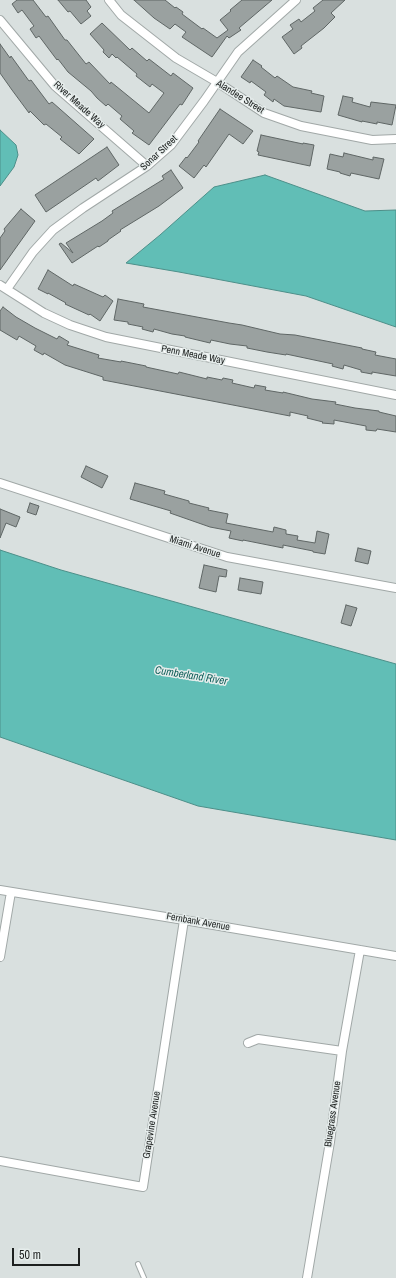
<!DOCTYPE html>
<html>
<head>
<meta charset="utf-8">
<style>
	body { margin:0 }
	#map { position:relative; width:396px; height:1278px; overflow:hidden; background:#d9e0df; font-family:"Archivo Narrow",sans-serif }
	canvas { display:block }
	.scale { position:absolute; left:12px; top:1248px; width:68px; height:18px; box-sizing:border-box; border:2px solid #1d201f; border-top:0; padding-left:5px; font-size:12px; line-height:14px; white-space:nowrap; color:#1d201f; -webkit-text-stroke:3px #e6edec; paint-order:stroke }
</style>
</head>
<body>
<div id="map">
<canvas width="396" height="1278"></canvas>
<div class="scale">50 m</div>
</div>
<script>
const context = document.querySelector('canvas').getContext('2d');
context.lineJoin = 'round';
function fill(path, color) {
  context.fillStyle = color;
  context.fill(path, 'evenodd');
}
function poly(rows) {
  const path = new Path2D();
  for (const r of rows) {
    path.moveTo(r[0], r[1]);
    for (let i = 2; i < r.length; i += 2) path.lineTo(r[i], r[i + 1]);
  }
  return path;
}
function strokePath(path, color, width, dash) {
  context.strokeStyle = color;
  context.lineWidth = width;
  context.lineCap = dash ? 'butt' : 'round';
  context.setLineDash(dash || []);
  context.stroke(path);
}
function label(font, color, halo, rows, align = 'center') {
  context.font = font + ' "Archivo Narrow",sans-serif';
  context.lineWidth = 3;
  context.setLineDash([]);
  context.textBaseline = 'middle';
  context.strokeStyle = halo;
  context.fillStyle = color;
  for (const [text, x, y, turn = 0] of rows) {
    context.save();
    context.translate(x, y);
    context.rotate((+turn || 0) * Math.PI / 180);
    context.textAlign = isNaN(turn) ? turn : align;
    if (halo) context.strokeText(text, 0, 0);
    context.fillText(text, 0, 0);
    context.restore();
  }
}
const water = poly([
	[0,130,16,145,18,155,14,167,0,186,0,130],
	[265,175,365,211,396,210,396,327,306,296,179,272,126,263,160,235,214,187,265,175],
	[0,550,61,570,396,664,396,840,198,806,0,737,0,550]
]);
const building = poly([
	[17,0,33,0,46,17,48,16,65,40,67,40,86,64,89,62,110,84,111,82,149,113,164,93,152,84,150,87,136,76,137,74,117,57,116,58,112,54,109,58,103,52,104,50,90,34,102,23,130,50,132,48,147,61,149,59,171,76,173,73,193,88,182,105,180,104,149,145,132,133,134,131,120,119,122,116,108,104,106,106,97,98,91,91,68,72,58,59,57,60,39,36,36,38,30,29,34,26,22,10,18,13,12,4,17,0],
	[58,0,86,0,91,7,87,11,91,16,81,24,70,11,68,12,58,0],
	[134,0,165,0,175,8,176,7,183,12,182,14,202,29,203,28,217,38,228,30,220,20,231,11,230,10,242,0,272,0,239,28,241,30,229,38,227,36,212,57,182,37,186,32,175,24,170,29,154,18,134,0],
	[323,0,345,0,331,13,335,17,324,28,301,46,302,48,294,54,282,37,293,29,290,25,299,19,301,22,315,11,313,8,323,0],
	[0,44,10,58,11,56,29,81,31,80,49,104,52,102,94,139,79,154,60,139,62,137,46,124,44,125,30,111,29,113,12,90,0,73,0,44],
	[253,60,262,66,261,67,275,78,277,76,293,87,312,91,311,93,324,96,321,112,284,106,274,99,273,102,264,95,266,92,251,81,250,83,241,77,253,60],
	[343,96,353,98,352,102,370,107,371,102,396,105,392,125,377,122,377,124,362,121,362,122,338,115,343,96],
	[220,109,253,131,243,144,229,134,206,167,204,165,194,178,179,166,186,157,187,158,199,142,198,141,220,109],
	[261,135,303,144,303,143,314,145,310,166,258,155,259,152,257,151,261,135],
	[107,147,119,165,98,181,96,178,46,212,35,195,107,147],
	[344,153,373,160,373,157,384,159,379,179,351,173,350,176,340,173,340,172,327,169,330,154,343,157,344,153],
	[171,170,183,188,159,206,120,230,121,231,108,240,108,241,99,247,98,246,72,263,59,244,61,243,73,253,66,243,102,221,113,213,112,211,164,179,162,176,171,170],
	[21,209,35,221,0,270,0,238,5,231,4,229,21,209],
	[48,270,73,286,74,284,103,297,105,295,113,301,100,321,90,314,89,315,65,304,66,303,48,293,48,294,38,289,48,270],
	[118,299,144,304,143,307,229,323,242,325,280,334,295,335,362,348,362,349,376,352,375,355,396,359,396,376,372,372,372,374,361,372,361,370,344,365,343,369,332,366,333,364,286,354,286,355,267,352,247,348,247,346,230,344,211,340,210,343,185,337,185,336,172,334,154,329,153,332,142,329,143,327,128,324,128,322,114,320,118,299],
	[3,307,16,317,35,328,57,339,59,336,69,342,67,345,99,355,98,358,121,362,121,361,146,366,146,367,178,374,179,372,207,379,207,377,222,380,223,378,233,380,232,383,254,388,255,385,266,387,265,390,283,393,283,392,312,399,336,402,335,404,355,408,379,411,379,412,396,416,396,432,377,429,376,431,366,430,366,426,334,420,334,424,322,423,323,422,307,418,308,416,290,412,290,416,103,380,103,377,65,365,44,353,43,355,34,350,36,346,19,336,17,340,0,330,0,311,3,307],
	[86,466,108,476,102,488,81,477,86,466],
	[135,483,165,491,164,494,189,501,189,503,209,508,208,510,228,514,226,523,273,532,274,527,286,530,286,534,298,536,297,540,315,543,317,531,329,534,325,554,313,552,313,551,283,545,283,548,243,540,243,541,229,538,231,531,210,527,170,513,171,511,130,499,135,483],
	[30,503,39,506,36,515,27,512,30,503],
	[0,509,20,517,16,527,6,523,0,538,0,509],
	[358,548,371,551,368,564,355,561,358,548],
	[204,565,227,570,226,577,219,576,216,592,199,588,204,565],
	[240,578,263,582,261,594,238,590,240,578],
	[346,605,357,608,351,626,341,623,346,605]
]);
const service = poly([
	[138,1264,144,1278]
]);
const minor = poly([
	[109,0,121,15,176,58,217,82,264,113,301,126,372,140,396,139],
	[0,20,55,86,147,166],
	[0,285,44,313,70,325,106,337,396,395],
	[7,289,33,252,53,230,83,208,147,166,171,145,204,101,238,52,296,0],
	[0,483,227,557,396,588],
	[0,890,184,920,396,956],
	[0,957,11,892],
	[248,1043,258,1039,342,1051],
	[0,1161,143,1187,184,920],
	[307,1278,330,1142,342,1051,360,950]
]);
const streetNames = [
	["Alandee Street",240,97,32],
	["River Meade Way",79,105,42],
	["Sonar Street",159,153,-43],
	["Penn Meade Way",193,355,11],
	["Miami Avenue",195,547,18],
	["Fernbank Avenue",198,922,10],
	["Bluegrass Avenue",333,1114,-82],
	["Grapevine Avenue",152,1125,-81]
];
const waterNames = [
	["Cumberland River",191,676,9]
];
fill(water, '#61beb6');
strokePath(water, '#4d8f89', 1);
fill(building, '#9aa1a0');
strokePath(building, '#5f6665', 1);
strokePath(service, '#a1a8a7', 6);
strokePath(minor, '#a1a8a7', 10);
strokePath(service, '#fff', 4);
strokePath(minor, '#fff', 8);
label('10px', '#1d201f', '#e6edec', streetNames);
label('italic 11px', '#0f5f5a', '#e6edec', waterNames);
</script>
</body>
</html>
